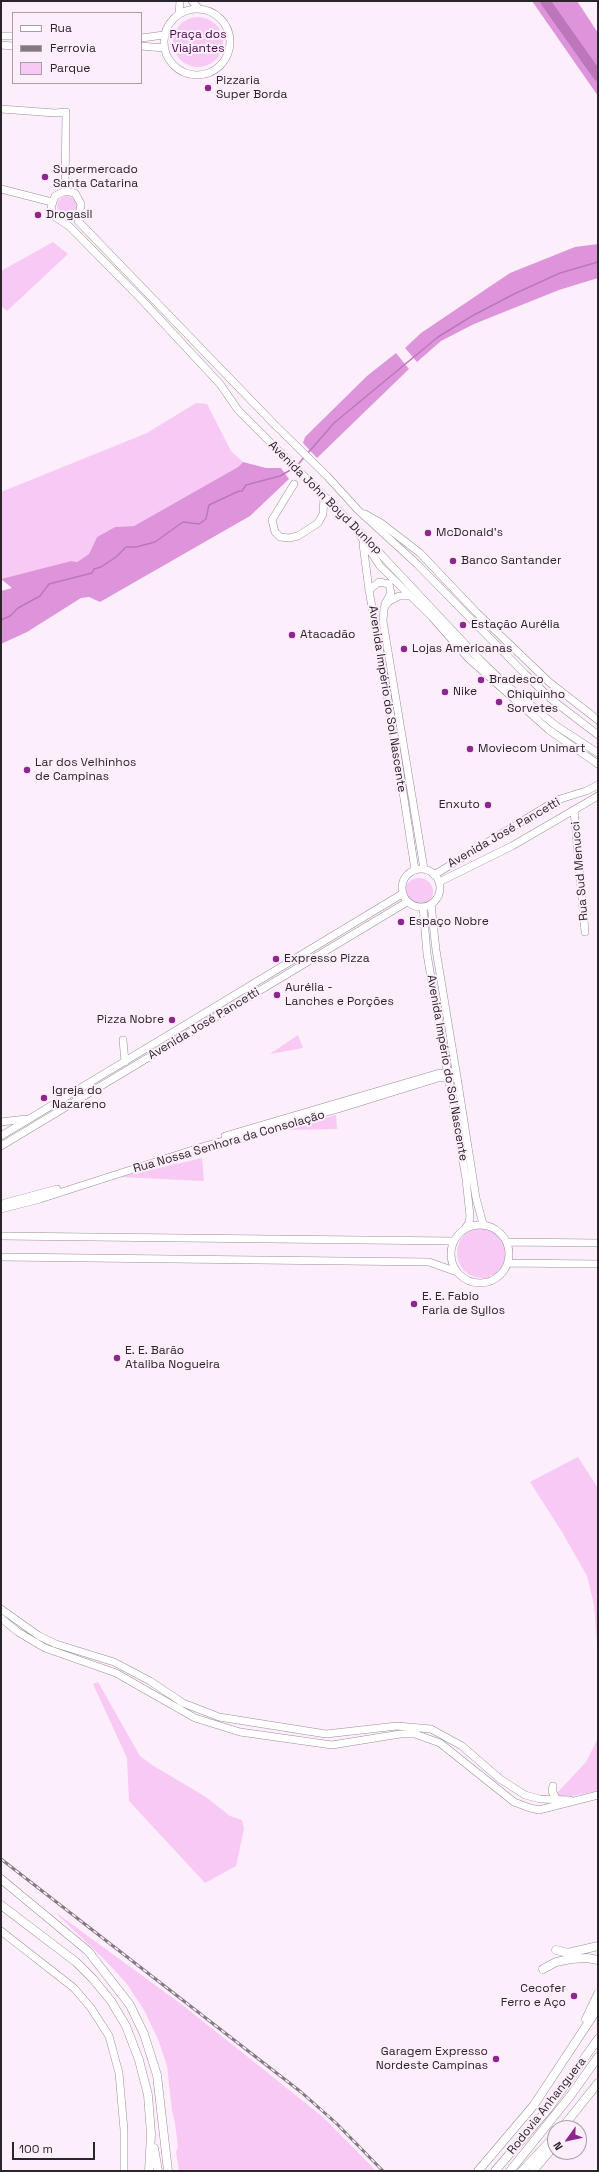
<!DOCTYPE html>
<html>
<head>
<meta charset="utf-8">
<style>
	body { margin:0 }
	#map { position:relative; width:599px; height:2172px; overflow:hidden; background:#fdeefc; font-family:"Space Grotesk",sans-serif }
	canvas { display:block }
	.frame { position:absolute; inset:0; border:2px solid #2a252a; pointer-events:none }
	.legend { position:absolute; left:12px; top:12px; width:130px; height:72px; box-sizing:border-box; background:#fdeefc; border:1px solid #a99ea8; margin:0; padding:5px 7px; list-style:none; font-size:12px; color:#2a252a }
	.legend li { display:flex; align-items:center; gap:8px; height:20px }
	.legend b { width:20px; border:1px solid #a99ea8 }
	.north { position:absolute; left:547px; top:2120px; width:40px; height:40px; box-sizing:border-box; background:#fdeefc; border:1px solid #a99ea8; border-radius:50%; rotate:237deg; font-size:11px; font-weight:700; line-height:16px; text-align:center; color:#2a252a }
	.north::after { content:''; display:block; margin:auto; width:14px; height:18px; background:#8d278d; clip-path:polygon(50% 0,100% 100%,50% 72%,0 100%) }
	.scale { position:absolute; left:12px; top:2142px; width:83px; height:18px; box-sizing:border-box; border:2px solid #2a252a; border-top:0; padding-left:5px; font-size:12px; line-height:14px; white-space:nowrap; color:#2a252a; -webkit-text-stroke:3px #fdeefc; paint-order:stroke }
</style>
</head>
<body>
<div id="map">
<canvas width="599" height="2172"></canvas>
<div class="frame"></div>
<ul class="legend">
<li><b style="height:5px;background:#fff"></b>Rua</li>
<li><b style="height:5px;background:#827982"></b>Ferrovia</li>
<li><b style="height:11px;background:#f7c9f4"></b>Parque</li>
</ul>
<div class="north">N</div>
<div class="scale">100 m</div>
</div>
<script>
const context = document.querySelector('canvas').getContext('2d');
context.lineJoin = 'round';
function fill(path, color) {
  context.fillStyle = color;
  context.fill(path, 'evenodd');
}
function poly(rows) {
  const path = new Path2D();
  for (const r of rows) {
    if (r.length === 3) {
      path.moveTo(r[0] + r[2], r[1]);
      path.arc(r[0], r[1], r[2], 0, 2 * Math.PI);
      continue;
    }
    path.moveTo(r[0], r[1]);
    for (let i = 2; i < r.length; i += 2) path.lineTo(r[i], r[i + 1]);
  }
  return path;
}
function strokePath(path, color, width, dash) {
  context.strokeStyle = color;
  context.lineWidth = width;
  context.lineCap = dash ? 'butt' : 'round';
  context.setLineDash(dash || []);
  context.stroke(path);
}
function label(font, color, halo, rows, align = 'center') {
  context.font = font + ' "Space Grotesk",sans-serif';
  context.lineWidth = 4;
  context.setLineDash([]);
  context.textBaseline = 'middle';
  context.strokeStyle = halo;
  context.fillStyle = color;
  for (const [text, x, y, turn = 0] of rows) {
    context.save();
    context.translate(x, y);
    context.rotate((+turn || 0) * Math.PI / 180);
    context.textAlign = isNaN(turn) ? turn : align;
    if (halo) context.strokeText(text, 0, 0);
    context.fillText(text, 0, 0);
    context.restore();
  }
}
const green = poly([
	[198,42,25],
	[67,206,10],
	[53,242,68,254,7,311,1,306,1,271],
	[196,403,207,404,231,451,243,462,238,467,134,526,115,527,97,537,89,554,77,562,71,561,1,579,1,492,147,433],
	[419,892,14],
	[298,1035,303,1048,270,1054],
	[336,1115,337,1129,281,1130],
	[202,1158,204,1181,120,1177],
	[482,1253,25],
	[578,1457,598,1488,598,1657,594,1605,587,1576,562,1532,530,1482],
	[98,1682,140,1756,152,1765,206,1797,230,1816,242,1820,244,1829,236,1866,205,1883,129,1801,127,1758,93,1684],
	[598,1738,598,1791,562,1798,558,1797,557,1793,586,1762],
	[55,1912,181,2004,263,2069,324,2118,376,2171,179,2171,176,2152,178,2147,175,2123,172,2111,167,2066,158,2039,144,2010,127,1984,106,1961]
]);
const forest = poly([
	[532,1,577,1,598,33,598,96],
	[598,244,598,278,559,290,474,324,441,341,417,362,405,348,421,333,510,273,575,247],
	[396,353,409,369,317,458,303,443,305,437,367,376],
	[243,462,266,468,281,468,289,479,250,516,100,602,89,597,81,598,27,632,1,644,1,591,12,588,1,579,71,561,77,562,89,554,97,537,115,527,134,526,238,467]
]);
const stream = poly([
	[307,454,334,423,438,337,472,316,514,294,560,273,598,262],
	[297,466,305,456],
	[1,620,10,616,18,608,40,596,49,584,92,573,94,569,101,567,116,557,126,547,136,547,155,542,183,522,199,524,206,519,209,505,239,491,242,491,246,485,280,476,294,468]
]);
const river = poly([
	[545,1,598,76]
]);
const secondary = poly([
	[192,1,199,9],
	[197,42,33],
	[179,14,180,1],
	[1,36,13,36],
	[141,38,164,35],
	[1,45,13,46],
	[141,46,164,48],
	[365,514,381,523,420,553,476,612,549,682,598,720],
	[358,532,380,566,432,617,469,659,549,730,598,764],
	[363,544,369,590,395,740,415,870],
	[369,590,379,582,389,584,391,593,385,604],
	[409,596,399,596,388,602,384,608,383,621,424,869],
	[574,810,585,932],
	[421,888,19],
	[434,875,557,800,586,791,598,785],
	[439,882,512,846,598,796],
	[431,904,436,950,457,1077,476,1198,483,1224],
	[423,907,427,954,466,1179,470,1216,469,1223,466,1227],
	[123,1040,125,1062],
	[1,1122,26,1119],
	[1,1136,402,894],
	[225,1136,436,1074,456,1071],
	[1,1146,407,902],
	[5,1203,57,1189],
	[1,1209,40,1199,205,1146,338,1109,438,1078,457,1077],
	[480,1254,29],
	[1,1236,453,1241],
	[507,1242,598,1243],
	[1,1257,429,1262,457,1272],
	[508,1263,598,1264],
	[1,1609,39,1636,56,1644,114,1662,150,1681,183,1703,219,1717,326,1734,397,1726,431,1729,462,1746,500,1779,525,1795,540,1799,570,1800],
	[1,1618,18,1632,45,1648,116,1673,195,1718,240,1732,332,1745,400,1734,415,1734,440,1743,514,1802,530,1808,539,1810,598,1795],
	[553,1786,552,1791,557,1800],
	[1,1931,74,1988,91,2008,109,2036,119,2073,124,2130,124,2171]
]);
const primary = poly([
	[1,109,55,113,66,112,65,191],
	[1,189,52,202],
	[294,484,272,520,275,532,280,537,289,538,298,536,318,523,323,514,324,497],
	[598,735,551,699,525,674,417,564,358,510,327,476,273,423,78,221,81,204,75,193,65,191,55,196,51,208,55,217,69,226,141,299,220,384,238,410,357,529,480,660,504,683,555,725,598,753]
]);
const highway = poly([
	[1,1879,88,1951,130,2005,144,2034,157,2075,168,2171],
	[1,1905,76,1962,93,1979,111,2001,126,2026,139,2060,148,2095,151,2134,149,2171],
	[556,1950,568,1953,598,1946],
	[543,1969,556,1962,571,1959,587,1958,598,1960],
	[586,2019,598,1994],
	[562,2128,598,2083],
	[154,2148,158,2171],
	[478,2171,534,2105,598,2008],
	[495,2171,548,2109,598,2039],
	[510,2171,571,2095,598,2057],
	[522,2171,555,2136],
	[533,2171,555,2145]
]);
const rail = poly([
	[1,1859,301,2092,336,2123,383,2171]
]);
const markers = [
	[208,88,4,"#8d278d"],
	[45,177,4,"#8d278d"],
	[38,215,4,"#8d278d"],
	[428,533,4,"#8d278d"],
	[453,561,4,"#8d278d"],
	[463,625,4,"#8d278d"],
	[292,635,4,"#8d278d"],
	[404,649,4,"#8d278d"],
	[481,680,4,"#8d278d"],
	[445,692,4,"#8d278d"],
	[499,702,4,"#8d278d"],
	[470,749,4,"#8d278d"],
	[27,770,4,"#8d278d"],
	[488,805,4,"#8d278d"],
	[401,922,4,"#8d278d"],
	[276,959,4,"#8d278d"],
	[277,995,4,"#8d278d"],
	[172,1020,4,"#8d278d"],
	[44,1098,4,"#8d278d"],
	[414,1304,4,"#8d278d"],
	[117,1358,4,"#8d278d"],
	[574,1996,4,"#8d278d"],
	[496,2059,4,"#8d278d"]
];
const parkNames = [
	["Praça dos",198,35],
	["Viajantes",198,49]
];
const poiNames = [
	["Pizzaria",216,81],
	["Super Borda",216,95],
	["Supermercado",53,170],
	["Santa Catarina",53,184],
	["Drogasil",46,215],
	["McDonald's",436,533],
	["Banco Santander",461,561],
	["Estação Aurélia",471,625],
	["Atacadão",300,635],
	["Lojas Americanas",412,649],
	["Bradesco",489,680],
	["Nike",453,692],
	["Chiquinho",507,695],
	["Sorvetes",507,709],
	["Moviecom Unimart",478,749],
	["Lar dos Velhinhos",35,763],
	["de Campinas",35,777],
	["Enxuto",480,805,"right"],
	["Espaço Nobre",409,922],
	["Expresso Pizza",284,959],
	["Aurélia -",285,988],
	["Lanches e Porções",285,1002],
	["Pizza Nobre",164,1020,"right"],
	["Igreja do",52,1091],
	["Nazareno",52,1105],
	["E. E. Fabio",422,1297],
	["Faria de Syllos",422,1311],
	["E. E. Barão",125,1351],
	["Ataliba Nogueira",125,1365],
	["Cecofer",566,1989,"right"],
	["Ferro e Aço",566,2003,"right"],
	["Garagem Expresso",488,2052,"right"],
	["Nordeste Campinas",488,2066,"right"]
];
const streetNames = [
	["Avenida John Boyd Dunlop",325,498,45],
	["Avenida Império do Sol Nascente",387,699,81],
	["Avenida José Pancetti",504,833,-30],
	["Rua Sud Menucci",580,871,-95],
	["Avenida José Pancetti",204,1024,-31],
	["Avenida Império do Sol Nascente",447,1068,80],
	["Rua Nossa Senhora da Consolação",229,1142,-16],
	["Rodovia Anhanguera",547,2106,-52]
];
fill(green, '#f7c9f4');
fill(forest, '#de94db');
strokePath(stream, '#be76bb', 1.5);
strokePath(river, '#be76bb', 10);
strokePath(secondary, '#9b8d9a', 8);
strokePath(primary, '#9b8d9a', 8);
strokePath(highway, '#9b8d9a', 9);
strokePath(secondary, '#fff', 7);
strokePath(primary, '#fff', 7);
strokePath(highway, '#fff', 8);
strokePath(rail, '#827982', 3);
strokePath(rail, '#fdeefc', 1.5, [4.5]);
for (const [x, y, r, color] of markers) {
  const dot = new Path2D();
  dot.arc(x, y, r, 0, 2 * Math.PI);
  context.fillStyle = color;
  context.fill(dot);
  strokePath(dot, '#fdeefc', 1.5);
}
label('12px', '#490449', '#fdeefc', parkNames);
label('12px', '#2a252a', '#fdeefc', poiNames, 'left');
label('12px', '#2a252a', '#fdeefc', streetNames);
</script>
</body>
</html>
